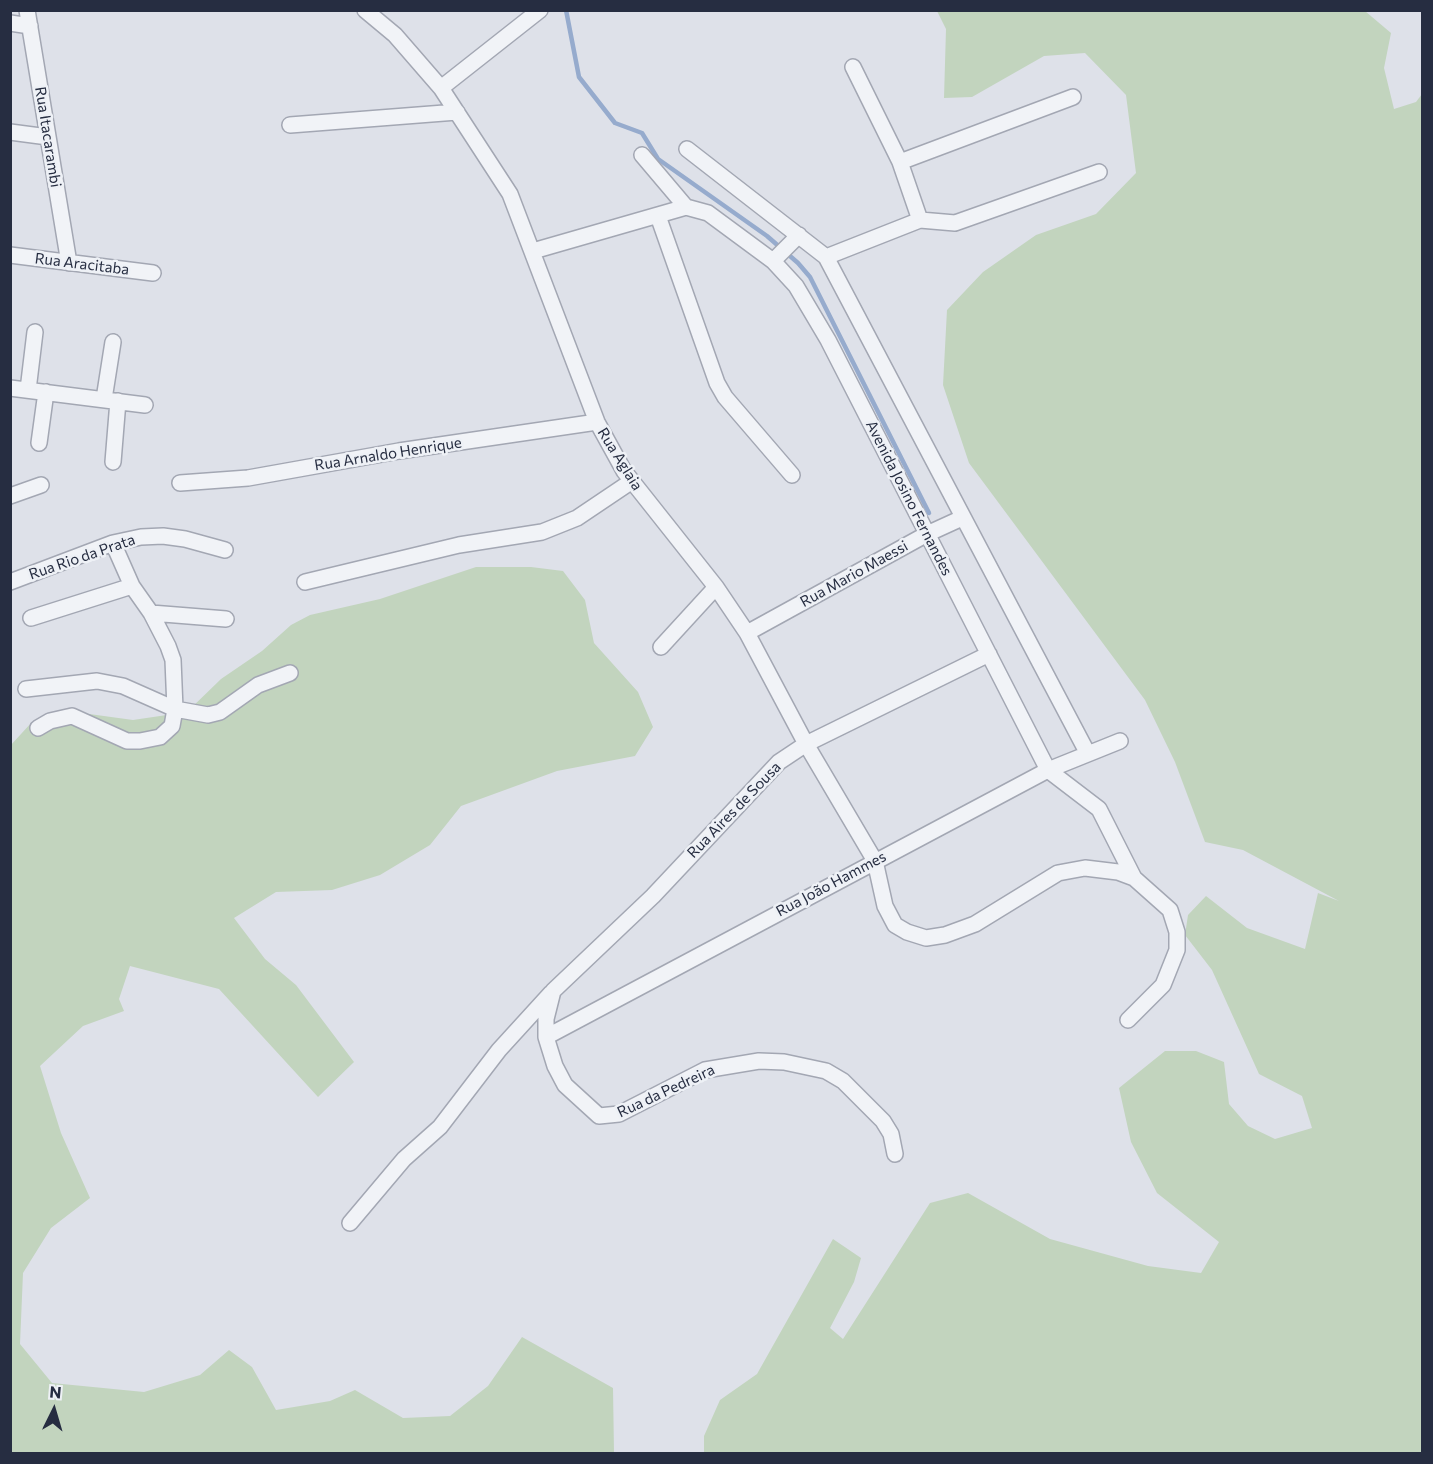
<!DOCTYPE html>
<html>
<head>
<meta charset="utf-8">
<style>
	body { margin:0 }
	#map { position:relative; width:1433px; height:1464px; overflow:hidden; background:#dee1e9; font-family:Commissioner,sans-serif }
	canvas { display:block }
	.frame { position:absolute; inset:0; border:12px solid #262d41; pointer-events:none }
	.north { position:absolute; left:24px; top:1380px; width:60px; height:60px; -webkit-text-stroke:4px #eef1f6; paint-order:stroke; rotate:5deg; font-size:16px; font-weight:700; line-height:24px; text-align:center; color:#262d41 }
	.north::after { content:''; display:block; margin:auto; width:21px; height:27px; background:#262d41; clip-path:polygon(50% 0,100% 100%,50% 72%,0 100%) }
</style>
</head>
<body>
<div id="map">
<canvas width="1433" height="1464"></canvas>
<div class="frame"></div>
<div class="north">N</div>
</div>
<script>
const context = document.querySelector('canvas').getContext('2d');
context.lineJoin = 'round';
function fill(path, color) {
  context.fillStyle = color;
  context.fill(path, 'evenodd');
}
function poly(rows) {
  const path = new Path2D();
  for (const r of rows) {
    path.moveTo(r[0], r[1]);
    for (let i = 2; i < r.length; i += 2) path.lineTo(r[i], r[i + 1]);
  }
  return path;
}
function strokePath(path, color, width, dash) {
  context.strokeStyle = color;
  context.lineWidth = width;
  context.lineCap = dash ? 'butt' : 'round';
  context.setLineDash(dash || []);
  context.stroke(path);
}
function label(font, color, halo, rows, align = 'center') {
  context.font = font + ' Commissioner,sans-serif';
  context.lineWidth = 5;
  context.setLineDash([]);
  context.textBaseline = 'middle';
  context.strokeStyle = halo;
  context.fillStyle = color;
  for (const [text, x, y, turn = 0] of rows) {
    context.save();
    context.translate(x, y);
    context.rotate((+turn || 0) * Math.PI / 180);
    context.textAlign = isNaN(turn) ? turn : align;
    if (halo) context.strokeText(text, 0, 0);
    context.fillText(text, 0, 0);
    context.restore();
  }
}
const green = poly([
	[937,11,1365,11,1391,33,1384,68,1394,109,1416,102,1422,94,1422,1453,704,1453,704,1436,720,1400,757,1374,833,1239,861,1258,854,1282,830,1328,843,1339,930,1203,968,1193,1050,1239,1148,1266,1201,1273,1219,1242,1157,1193,1131,1142,1119,1088,1165,1051,1196,1051,1224,1062,1229,1104,1248,1126,1275,1139,1312,1128,1302,1096,1259,1074,1212,970,1185,935,1188,915,1206,896,1247,928,1305,949,1318,893,1339,901,1243,850,1205,842,1175,762,1145,700,969,463,943,385,947,310,983,272,1036,235,1096,214,1136,173,1126,95,1085,53,1044,56,972,97,944,98,946,29],
	[476,567,531,567,563,571,585,600,594,643,638,692,653,727,635,756,557,771,461,806,430,845,380,875,332,890,276,892,234,918,265,959,296,985,354,1062,318,1097,219,989,130,966,119,999,124,1011,83,1026,40,1066,61,1133,90,1198,51,1228,23,1273,20,1344,52,1383,144,1392,200,1375,229,1350,252,1367,276,1410,330,1401,355,1390,403,1418,450,1416,488,1386,522,1337,613,1388,614,1453,11,1453,10,746,32,722,82,713,133,720,187,712,221,679,262,651,291,625,310,615,380,599]
]);
const stream = poly([
	[566,10,579,77,615,123,642,133,658,159,767,236,798,263,810,277,929,513]
]);
const minor = poly([
	[27,10,69,263],
	[365,10,395,35,441,88,510,194,597,422,624,471,716,587,747,633,806,744,875,861,885,906,895,925,907,932,926,938,945,935,975,924,1058,873,1085,868,1118,872,1134,878,1170,910,1177,932,1177,950,1163,985,1128,1020],
	[10,23,30,26],
	[853,67,900,162,920,220],
	[441,88,540,10],
	[290,125,457,112],
	[10,132,48,137],
	[687,149,826,257,1087,752],
	[642,155,686,207,708,213,773,261,796,286,828,340,1048,770,1099,809,1134,878],
	[900,162,1073,97],
	[658,216,717,383,725,397,792,475],
	[533,251,686,207],
	[10,255,153,273],
	[826,257,920,220,955,223,1099,172],
	[773,261,799,235],
	[10,388,145,405],
	[28,390,35,332],
	[104,399,113,342],
	[39,443,46,392],
	[113,462,118,401],
	[180,483,248,478,399,451,597,422],
	[10,496,41,485],
	[10,582,113,543,141,537,163,536,185,539,225,550],
	[305,582,459,545,542,532,577,518,632,481],
	[151,613,226,619],
	[31,618,132,586],
	[747,633,927,534,962,518],
	[661,647,716,587],
	[26,689,97,681,123,686,175,709,173,660,168,646,151,613,132,586,113,543],
	[38,728,50,721,72,716,127,741,140,741,160,737,172,726,175,709,208,715,220,712,258,685,290,673],
	[546,1037,1048,770,1120,741],
	[895,1154,891,1134,883,1121,843,1081,826,1071,784,1062,759,1061,705,1070,619,1114,599,1116,565,1085,555,1066,546,1037,546,1019,553,991,653,896,779,762,806,744,989,654],
	[350,1223,404,1159,440,1127,499,1050,551,993]
]);
const streetNames = [
	["Rua Itacarambi",48,137,81],
	["Rua Aracitaba",82,264,7],
	["Rua Arnaldo Henrique",388,454,-9],
	["Rua Aglaia",620,459,58],
	["Avenida Josino Fernandes",909,498,63],
	["Rua Rio da Prata",82,557,-19],
	["Rua Mario Maessi",854,574,-29],
	["Rua Aires de Sousa",734,810,-46],
	["Rua João Hammes",831,884,-28],
	["Rua da Pedreira",666,1091,-25]
];
fill(green, '#c2d4be');
strokePath(stream, '#96abcd', 4.5);
strokePath(minor, '#a3a7b3', 18);
strokePath(minor, '#f1f3f7', 15);
label('15px', '#262d41', '#eef1f6', streetNames);
</script>
</body>
</html>
